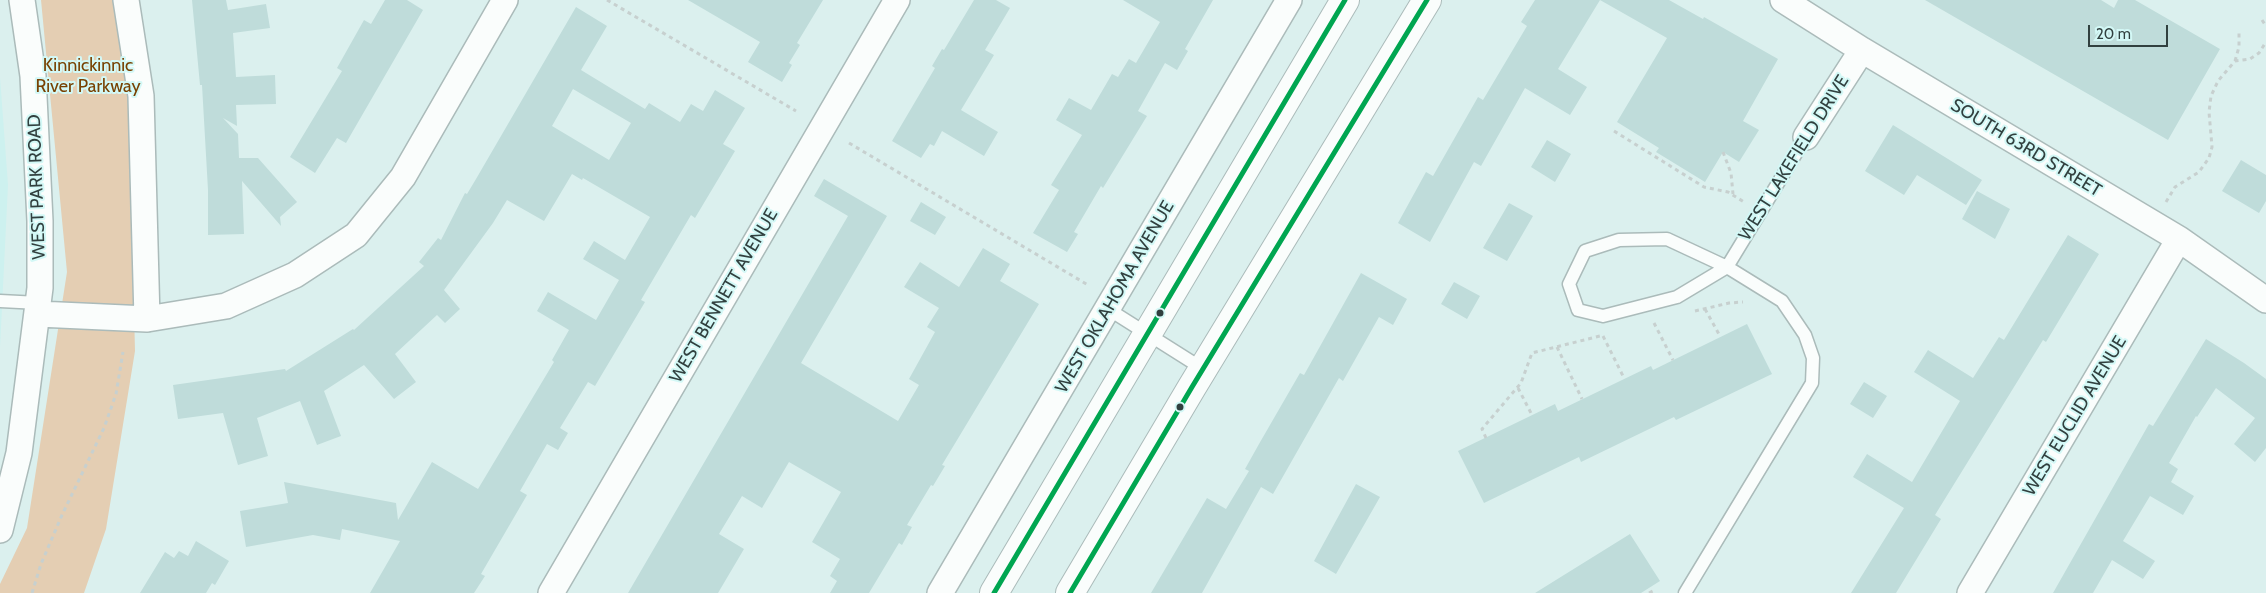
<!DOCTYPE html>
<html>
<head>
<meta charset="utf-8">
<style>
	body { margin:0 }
	#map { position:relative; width:2266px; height:593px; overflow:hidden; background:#dbf0ee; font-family:Cabin,sans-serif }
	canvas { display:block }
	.scale { position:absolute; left:2088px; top:25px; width:80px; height:22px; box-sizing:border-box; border:2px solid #31403f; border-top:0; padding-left:6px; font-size:15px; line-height:18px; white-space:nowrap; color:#31403f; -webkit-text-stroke:4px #d3f8f6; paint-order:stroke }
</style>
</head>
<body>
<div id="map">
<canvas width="2266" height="593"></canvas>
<div class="scale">20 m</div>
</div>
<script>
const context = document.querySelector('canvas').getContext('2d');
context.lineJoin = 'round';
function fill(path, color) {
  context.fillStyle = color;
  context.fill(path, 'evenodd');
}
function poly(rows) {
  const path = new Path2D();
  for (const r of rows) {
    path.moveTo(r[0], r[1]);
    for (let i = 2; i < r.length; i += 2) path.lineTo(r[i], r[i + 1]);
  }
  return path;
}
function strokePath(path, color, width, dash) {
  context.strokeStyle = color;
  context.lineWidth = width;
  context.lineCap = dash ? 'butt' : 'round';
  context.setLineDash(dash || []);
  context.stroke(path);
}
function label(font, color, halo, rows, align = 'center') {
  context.font = font + ' Cabin,sans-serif';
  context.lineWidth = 4;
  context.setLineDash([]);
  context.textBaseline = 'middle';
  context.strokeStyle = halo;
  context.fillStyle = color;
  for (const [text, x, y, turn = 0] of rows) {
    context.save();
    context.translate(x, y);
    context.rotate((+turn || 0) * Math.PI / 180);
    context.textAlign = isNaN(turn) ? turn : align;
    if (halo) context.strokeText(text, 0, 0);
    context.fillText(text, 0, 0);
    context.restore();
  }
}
const built = poly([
	[0,77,8,185,0,348]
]);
const green = poly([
	[41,0,115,0,128,70,135,351,106,529,84,593,0,593,0,584,27,528,67,272]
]);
const building = poly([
	[192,0,226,0,228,10,266,4,270,28,233,33,236,77,275,75,276,104,236,105,237,126,223,118,238,134,239,158,258,158,297,202,280,217,281,226,242,181,244,234,208,235,208,190,202,85,200,85],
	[385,0,407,0,423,10,346,143,337,138,315,173,290,157,342,71,337,68,364,20,371,24],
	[688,0,823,0,797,43,800,45,789,63,792,65,782,82,748,62,760,42],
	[974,0,996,0,1010,8,985,50,994,55,961,110,998,132,984,156,942,131,934,146,930,144,921,158,892,141,935,68,932,66,942,49,944,50],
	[1123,0,1213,0,1185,49,1188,51,1177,70,1165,63,1138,111,1147,116,1103,188,1101,186,1074,232,1078,234,1067,252,1033,233,1059,190,1051,185,1082,135,1056,120,1069,98,1091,110,1112,74,1118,77,1129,59,1136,63,1160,22],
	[1535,0,1669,0,1703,19,1704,17,1778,59,1743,121,1759,130,1739,162,1723,152,1705,182,1656,152,1659,148,1617,122,1667,38,1600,0,1558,69,1587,87,1570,115,1525,88,1481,166,1474,162,1430,242,1398,223,1426,172,1433,176,1478,97,1483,100,1527,26,1521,22],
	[1925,0,2101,0,2114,8,2118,0,2135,0,2220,49,2168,140],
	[576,7,607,26,581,70,645,109,649,103,680,122,691,104,703,111,715,90,745,108,723,144,735,151,695,218,691,215,641,300,645,302,595,386,588,382,560,428,568,433,558,450,547,444,520,491,527,495,481,574,485,576,474,593,370,593,400,541,342,529,340,540,313,535,246,547,240,511,288,503,284,482,396,503,398,520,432,462,478,489,554,362,552,360,569,330,537,311,548,292,596,320,619,280,583,259,594,241,625,260,650,217,583,178,582,180,572,174,544,221,507,200,493,223,444,290,460,309,445,323,437,315,395,354,416,382,394,399,364,365,324,391,341,436,317,445,300,401,257,418,268,456,238,465,223,413,178,419,173,385,285,369,286,371,353,329,354,330,424,266,419,262,438,238,441,240,465,193,467,194,476,179],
	[573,89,631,123,609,160,552,126],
	[1893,125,1982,180,1966,205,1917,175,1904,195,1865,171],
	[1547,140,1571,154,1555,182,1531,167],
	[2241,160,2266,175,2266,201,2259,213,2222,191],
	[824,179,887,216,801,363,898,421,919,385,909,379,935,332,927,327,939,308,904,287,920,262,959,287,983,248,1010,264,1000,281,1039,304,942,465,945,466,933,486,931,485,907,525,912,527,902,545,899,543,869,593,830,593,837,581,830,576,840,559,812,542,841,492,789,462,762,508,742,496,719,534,744,549,718,593,628,593,848,216,814,196],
	[1977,191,2010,209,1995,239,1962,219],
	[921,202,946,217,935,235,910,221],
	[1509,203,1533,216,1507,261,1483,248],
	[2068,235,2099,254,2046,342,2043,340,1935,515,1941,519,1896,593,1851,593,1904,508,1853,477,1867,454,1912,482,1960,401,1914,372,1928,350,1973,378,1999,337,2004,340],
	[1361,273,1407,299,1393,325,1379,317,1343,381,1339,378,1273,494,1261,487,1202,593,1151,593,1207,498,1226,509,1249,471,1245,469,1259,444,1300,373,1304,375],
	[1454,282,1480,296,1467,319,1441,304],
	[1747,324,1772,374,1676,420,1674,417,1581,462,1579,457,1484,503,1458,451,1555,404,1558,411,1651,366,1653,370],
	[2206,339,2244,363,2266,379,2266,448,2255,462,2234,444,2255,418,2216,388,2197,417,2196,416,2169,463,2178,469,2171,482,2194,496,2183,515,2150,496,2123,541,2155,561,2143,579,2112,560,2093,593,2053,593,2149,424,2153,426],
	[1864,382,1887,396,1873,418,1850,404],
	[1356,484,1380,497,1336,574,1314,561],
	[1630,534,1660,581,1641,593,1535,593],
	[196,541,229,561,215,585,212,583,206,593,140,593,165,552,174,558,179,551,188,556]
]);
const path = poly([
	[607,0,796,111],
	[2262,20,2266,26],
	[2235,61,2239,47,2239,30],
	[1614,131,1704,187,1728,192,1744,202],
	[849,143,1088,285],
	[1723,152,1731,173,1733,194],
	[2166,202,2175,187,2199,172,2209,158,2212,147,2209,112,2211,96,2218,81,2235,61,2250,59,2259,53,2266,42],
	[1705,309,1720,336],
	[1695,311,1729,303,1743,302],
	[1654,323,1673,360],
	[1603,336,1624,378],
	[1557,347,1582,399],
	[1518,388,1532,415],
	[1486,438,1482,429,1521,383,1532,353,1600,336],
	[32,593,41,564,62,515,104,428,116,394,123,352],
	[1649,593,1653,591]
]);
const lane = poly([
	[0,301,39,303],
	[1108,309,1203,369],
	[1685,593,1812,383,1813,358,1805,335,1782,301,1727,267,1667,239,1619,240,1585,251,1569,284,1578,310,1603,316,1677,297,1727,267,1806,137]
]);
const street = poly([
	[126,0,141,96,147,319],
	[1783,0,1862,50,2179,239,2266,300],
	[1806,137,1862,50],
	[38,314,147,319,226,306,295,275,356,235,403,177,505,0],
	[0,530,19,453,40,288,40,221,33,76,22,0],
	[551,593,897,0],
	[940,593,1289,0],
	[1970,593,2179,239]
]);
const secondary = poly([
	[994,593,1345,0],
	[1070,593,1192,387,1427,0]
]);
const bus1 = poly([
	[994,593,1345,0],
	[1070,593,1192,387,1427,0]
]);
const markers = [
	[1160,313,4.5,"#31403f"],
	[1180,407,4.5,"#31403f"]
];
const parkNames = [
	["Kinnickinnic",88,66],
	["River Parkway",88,87]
];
const streetNames = [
	["SOUTH 63RD STREET",2026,148,31],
	["WEST LAKEFIELD DRIVE",1794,158,-58],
	["WEST PARK ROAD",37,187,-92],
	["WEST BENNETT AVENUE",724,296,-60],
	["WEST OKLAHOMA AVENUE",1115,297,-60],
	["WEST EUCLID AVENUE",2075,416,-59]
];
fill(built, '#cdf1ef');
fill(green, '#e4ceb3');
fill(building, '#bfdcda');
strokePath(lane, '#abbbba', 15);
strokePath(street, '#abbbba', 28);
strokePath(secondary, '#abbbba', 30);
strokePath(path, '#c7d0cf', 3, [4, 4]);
strokePath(lane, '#fafdfc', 12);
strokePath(street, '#fafdfc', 25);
strokePath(secondary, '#fafdfc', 28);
strokePath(bus1, '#00a651', 5);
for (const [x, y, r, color] of markers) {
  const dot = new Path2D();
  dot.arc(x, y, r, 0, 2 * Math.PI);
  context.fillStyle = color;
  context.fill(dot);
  strokePath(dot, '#d3f8f6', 2);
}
label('18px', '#784102', '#d3f8f6', parkNames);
label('18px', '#31403f', '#d3f8f6', streetNames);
</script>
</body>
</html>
